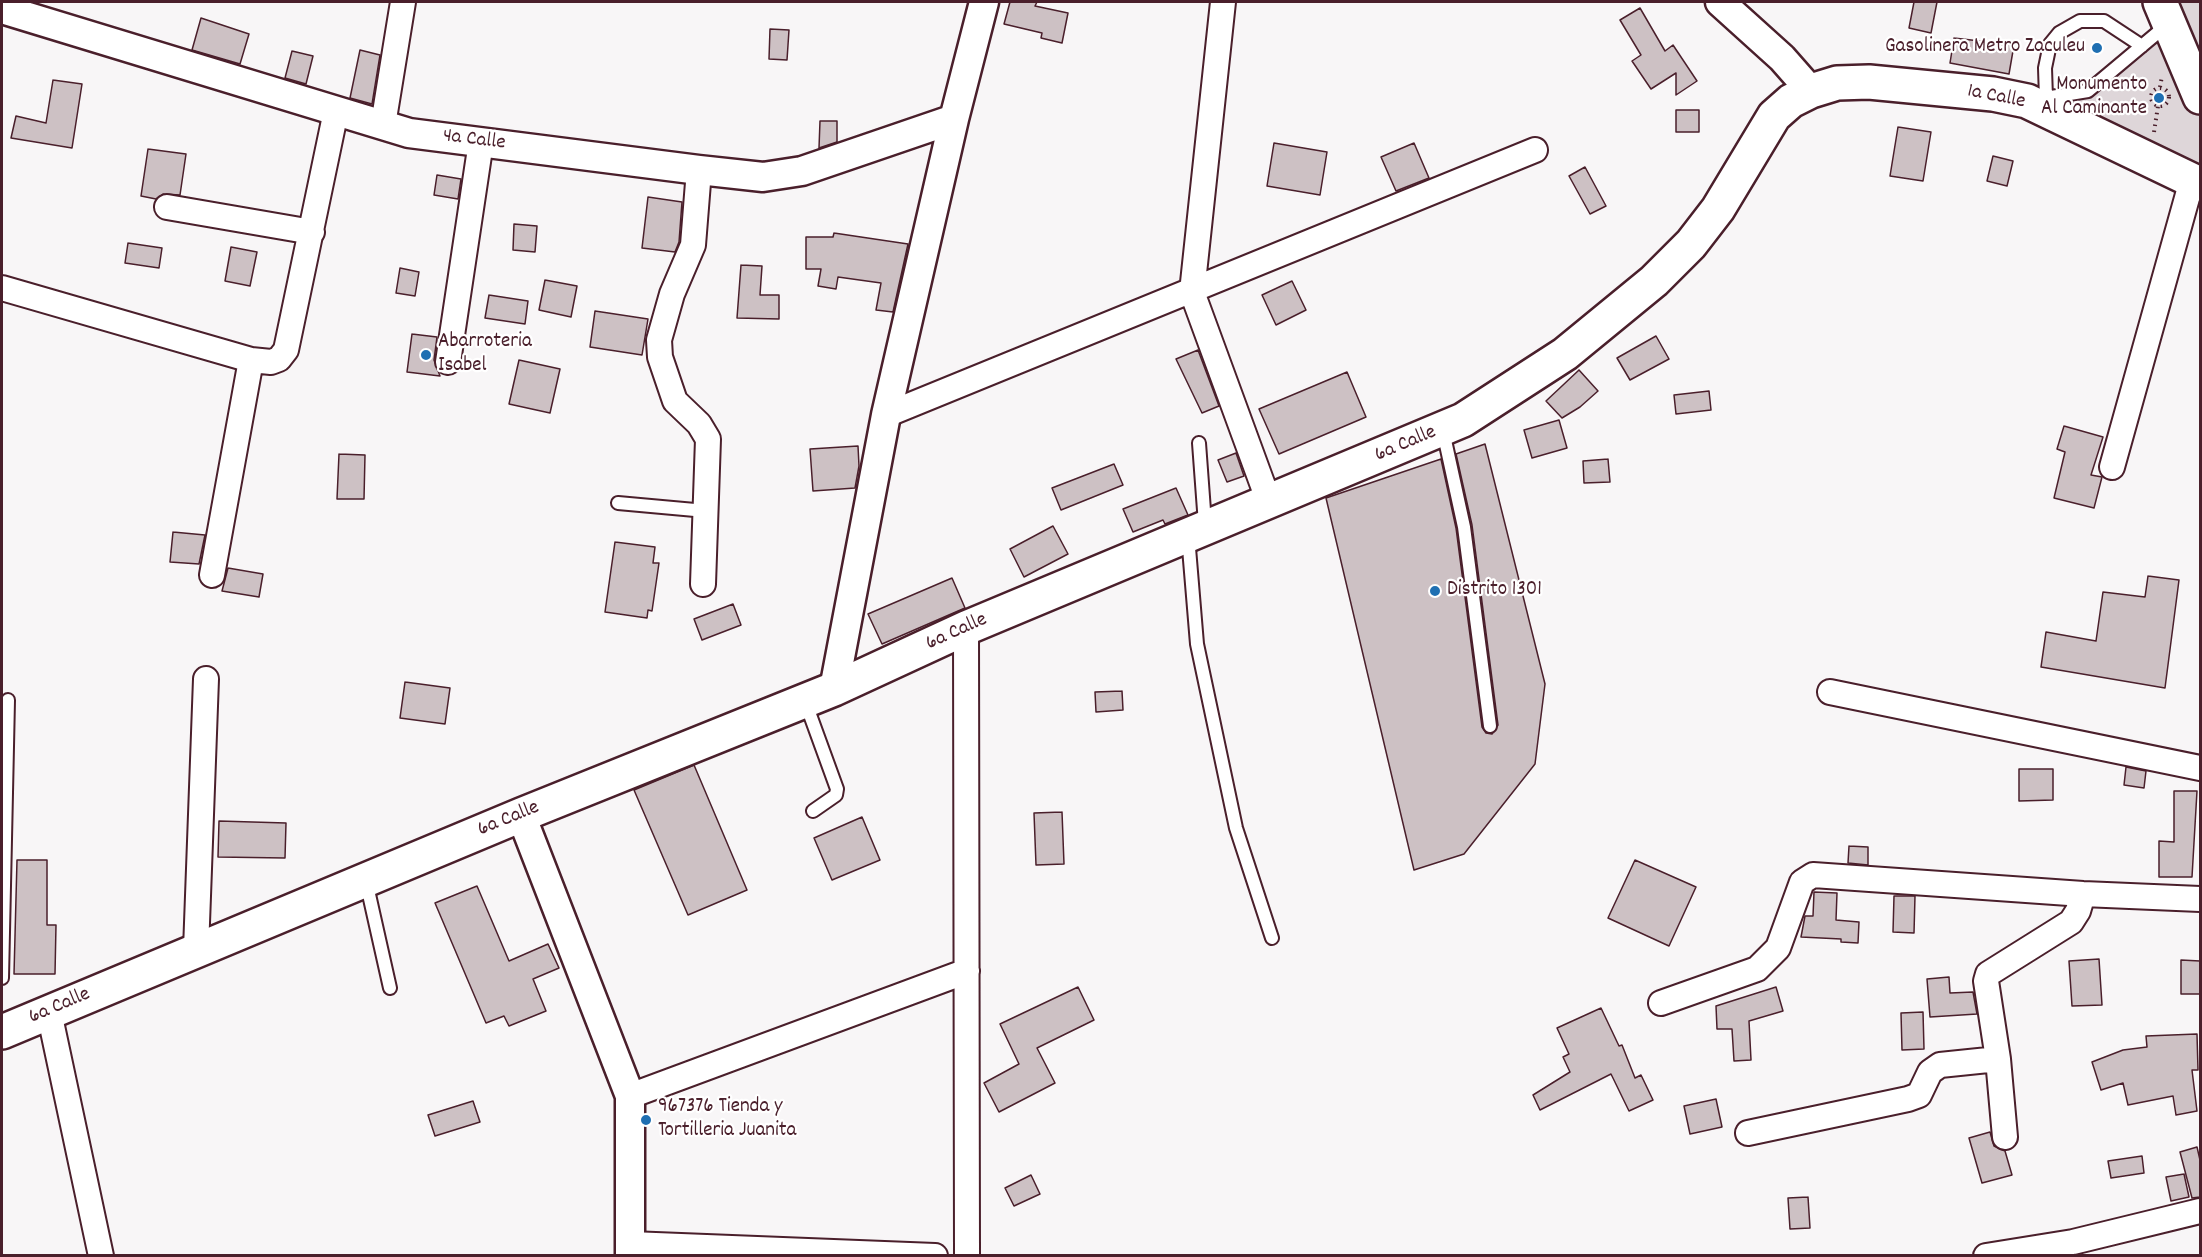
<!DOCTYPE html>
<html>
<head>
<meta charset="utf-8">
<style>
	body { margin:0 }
	#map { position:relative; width:2202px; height:1257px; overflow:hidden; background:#f8f6f7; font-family:Dekko,sans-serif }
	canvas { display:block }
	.frame { position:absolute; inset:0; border:3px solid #4a1f2b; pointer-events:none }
</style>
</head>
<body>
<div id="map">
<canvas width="2202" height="1257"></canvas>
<div class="frame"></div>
</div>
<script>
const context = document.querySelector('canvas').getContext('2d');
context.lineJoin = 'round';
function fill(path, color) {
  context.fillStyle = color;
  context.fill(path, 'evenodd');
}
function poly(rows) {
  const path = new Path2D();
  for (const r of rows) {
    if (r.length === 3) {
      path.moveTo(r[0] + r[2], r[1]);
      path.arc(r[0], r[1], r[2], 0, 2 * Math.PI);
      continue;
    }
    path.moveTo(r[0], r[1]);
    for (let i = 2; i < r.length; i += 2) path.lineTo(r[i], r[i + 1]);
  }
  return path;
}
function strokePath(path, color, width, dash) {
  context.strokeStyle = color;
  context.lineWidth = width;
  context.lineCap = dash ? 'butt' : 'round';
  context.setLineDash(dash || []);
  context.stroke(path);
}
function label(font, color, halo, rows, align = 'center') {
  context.font = font + ' Dekko,sans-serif';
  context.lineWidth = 4.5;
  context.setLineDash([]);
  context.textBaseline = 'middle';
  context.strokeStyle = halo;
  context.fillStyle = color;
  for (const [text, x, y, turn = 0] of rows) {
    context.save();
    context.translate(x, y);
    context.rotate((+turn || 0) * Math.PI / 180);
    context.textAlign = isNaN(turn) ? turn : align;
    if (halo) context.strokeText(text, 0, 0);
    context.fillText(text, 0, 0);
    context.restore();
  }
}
const green = poly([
	[2173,2,2200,2,2200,63],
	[2164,16,2200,106,2200,178,2067,112]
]);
const building = poly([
	[1010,2,1037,2,1035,6,1068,13,1062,43,1041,38,1042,33,1004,24,1010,2],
	[1914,2,1937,2,1931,33,1909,28,1914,2],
	[1640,8,1665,51,1673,45,1697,81,1676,95,1676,73,1651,89,1632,61,1641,55,1620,20,1640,8],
	[201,18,249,34,240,64,192,50,201,18],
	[770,29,789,30,787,60,769,59,770,29],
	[1954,38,2014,45,2009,74,1950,63,1954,38],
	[360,50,380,55,372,104,350,98,360,50],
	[292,51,313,56,306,84,285,78,292,51],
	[53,80,82,84,72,148,11,138,16,116,46,123,53,80],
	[1676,110,1699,110,1699,132,1676,132,1676,110],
	[820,121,837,121,837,142,819,148,820,121],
	[1898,127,1931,132,1923,181,1890,176,1898,127],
	[1274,143,1327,152,1320,195,1267,186,1274,143],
	[1414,143,1429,178,1396,191,1381,157,1414,143],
	[148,149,186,154,180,195,163,194,156,199,141,196,148,149],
	[1993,156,2013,161,2007,186,1987,181,1993,156],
	[1585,167,1606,206,1590,214,1569,176,1585,167],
	[437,175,461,179,458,199,434,195,437,175],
	[648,197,682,202,679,242,675,252,642,248,648,197],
	[514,224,537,226,535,252,513,250,514,224],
	[834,233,908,244,893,312,876,310,881,283,838,277,836,289,818,286,821,269,806,269,806,237,833,237,834,233],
	[128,243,162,248,159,268,125,263,128,243],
	[231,247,257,252,250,286,225,281,231,247],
	[741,265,762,266,760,295,779,295,779,319,737,318,741,265],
	[400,268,419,272,415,296,396,293,400,268],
	[545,280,577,286,571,317,539,310,545,280],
	[1292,281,1306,310,1276,325,1262,295,1292,281],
	[489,295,528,301,525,324,485,318,489,295],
	[595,311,648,319,642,355,590,347,595,311],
	[412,334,437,337,434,360,440,376,407,372,412,334],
	[1656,336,1669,359,1630,380,1617,358,1656,336],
	[1198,350,1219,406,1202,413,1176,359,1198,350],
	[519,360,560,369,550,413,509,404,519,360],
	[1579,370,1598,391,1580,407,1562,418,1546,401,1579,370],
	[1347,372,1366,417,1279,454,1259,409,1347,372],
	[1709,391,1711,410,1676,414,1674,395,1709,391],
	[1559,420,1567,448,1532,458,1524,430,1559,420],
	[2064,426,2103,437,2091,475,2102,477,2094,508,2054,498,2065,452,2057,449,2064,426],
	[1485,444,1545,684,1535,764,1464,854,1414,870,1326,498,1441,459,1456,528,1482,727,1486,733,1492,734,1498,725,1472,525,1456,454,1485,444],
	[858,446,859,466,855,488,813,491,810,449,858,446],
	[1236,453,1244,476,1227,482,1218,460,1236,453],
	[339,454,365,455,364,499,337,499,339,454],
	[1608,459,1610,482,1584,483,1583,461,1608,459],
	[1114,464,1123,485,1061,510,1052,488,1114,464],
	[1176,488,1188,515,1165,524,1163,520,1133,532,1123,509,1176,488],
	[1053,526,1068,554,1024,577,1010,549,1053,526],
	[173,532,205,535,199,564,170,562,173,532],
	[615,542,655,547,653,563,659,563,652,611,648,610,647,618,605,612,615,542],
	[228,568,263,574,259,597,222,591,228,568],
	[2148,576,2179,580,2165,688,2041,667,2046,632,2096,641,2103,592,2145,597,2148,576],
	[952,578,965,608,882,644,868,614,952,578],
	[733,604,741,625,702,640,694,619,733,604],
	[405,682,450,688,445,724,400,718,405,682],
	[1122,691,1123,710,1096,712,1095,692,1122,691],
	[694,765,747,890,688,915,634,790,694,765],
	[2126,767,2146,771,2144,788,2124,785,2126,767],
	[2019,769,2053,769,2053,800,2019,801,2019,769],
	[2174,791,2197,791,2192,877,2159,877,2159,841,2174,842,2174,791],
	[1062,812,1064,864,1036,865,1034,813,1062,812],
	[862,817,880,860,832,880,814,838,862,817],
	[219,821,286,823,285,858,218,857,219,821],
	[1849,846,1868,847,1868,865,1848,863,1849,846],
	[17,860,47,860,47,925,56,925,55,974,14,974,17,860],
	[1635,860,1696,887,1669,946,1608,918,1635,860],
	[477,886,509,961,548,944,559,968,533,979,546,1011,509,1026,504,1016,486,1023,435,903,477,886],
	[1814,892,1837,893,1836,920,1859,922,1858,943,1841,942,1841,939,1801,937,1805,916,1813,916,1814,892],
	[1894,896,1915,896,1914,933,1893,932,1894,896],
	[2099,959,2102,1005,2072,1006,2069,961,2099,959],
	[2181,960,2200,961,2200,994,2181,994,2181,960],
	[1949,977,1950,993,1973,992,1977,1014,1930,1017,1927,979,1949,977],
	[1078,987,1094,1020,1037,1048,1055,1083,999,1112,984,1083,1019,1064,1000,1024,1078,987],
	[1776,987,1783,1011,1749,1021,1751,1060,1734,1061,1732,1029,1717,1029,1716,1006,1776,987],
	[1601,1008,1619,1046,1622,1045,1635,1078,1641,1075,1653,1100,1629,1111,1611,1074,1540,1110,1533,1095,1570,1072,1563,1057,1569,1054,1557,1028,1601,1008],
	[1923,1012,1924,1049,1902,1050,1901,1013,1923,1012],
	[2197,1034,2198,1070,2192,1070,2197,1111,2176,1115,2173,1096,2128,1105,2123,1083,2101,1090,2092,1062,2123,1050,2147,1047,2146,1036,2197,1034],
	[1716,1099,1722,1127,1690,1134,1684,1106,1716,1099],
	[473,1101,480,1122,435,1136,428,1115,473,1101],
	[1990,1132,1994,1146,2005,1151,2012,1175,1982,1183,1969,1138,1990,1132],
	[2197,1147,2200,1160,2200,1197,2192,1198,2180,1152,2197,1147],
	[2142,1156,2144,1173,2111,1178,2108,1161,2142,1156],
	[2184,1174,2189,1197,2171,1201,2166,1177,2184,1174],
	[1031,1175,1040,1194,1014,1206,1005,1188,1031,1175],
	[1808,1197,1810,1228,1790,1229,1788,1198,1808,1197]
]);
const path = poly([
	[2160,87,2162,76],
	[2160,97,9],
	[2154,132,2158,106]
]);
const service = poly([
	[2046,98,2045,68,2050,44,2059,33,2080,21,2104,21,2142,46],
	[2039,99,2088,91,2168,24],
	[1443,431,1464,527,1490,726],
	[1199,443,1205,524],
	[618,503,706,511],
	[1188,536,1197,644,1236,828,1272,938],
	[805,701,837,789,836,795,813,811],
	[366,881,390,988],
	[2,978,8,700]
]);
const minor = poly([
	[1223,2,1192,292,1269,502],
	[383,125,403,2],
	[699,170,693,245,672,294,659,340,660,357,675,401,699,424,708,439,703,584],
	[167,207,312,232],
	[2,288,251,360,271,362,279,359,286,350,336,111],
	[448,362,481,142],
	[886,415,1535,150],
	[2112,467,2192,180],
	[212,575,251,360],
	[966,628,967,1256],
	[1830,692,2200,768],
	[196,950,206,679],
	[1661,1003,1757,969,1778,948,1802,882,1813,875,2083,894,2200,899],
	[49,1012,101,1256],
	[630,1096,967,971],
	[1748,1133,1908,1099,1919,1095,1930,1072,1940,1065,1998,1059],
	[2005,1137,1998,1059,1986,981,1988,974,2071,922,2078,911,2083,894],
	[630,1244,935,1256],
	[1986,1256,2073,1242,2200,1211]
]);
const tertiary = poly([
	[1720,2,1782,58,1811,91],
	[2,9,409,133,699,170,763,177,802,171,954,119],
	[834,689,886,415,954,119,984,2],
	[521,815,630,1096,630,1256]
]);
const secondary = poly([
	[2160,2,2200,97],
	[2,1032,521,815,834,689,966,628,1463,420,1565,354,1654,281,1691,244,1718,209,1774,116,1791,101,1811,91,1837,83,1869,82,1993,94,2027,101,2200,184]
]);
const markers = [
	[2097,48,6,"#1f6fb2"],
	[2159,98,6,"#1f6fb2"],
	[426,355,6,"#1f6fb2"],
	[1435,591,6,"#1f6fb2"],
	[646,1120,6,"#1f6fb2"]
];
const poiNames = [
	["Gasolinera Metro Zaculeu",2085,48,"right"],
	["Monumento",2147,86,"right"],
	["Al Caminante",2147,110,"right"],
	["Abarroteria",438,343],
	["Isabel",438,367],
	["Distrito 1301",1447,591],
	["967376 Tienda y",658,1108],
	["Tortilleria Juanita",658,1132]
];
const streetNames = [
	["1a Calle",1996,98,11],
	["4a Calle",474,141,7],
	["6a Calle",1406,445,-23],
	["6a Calle",957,633,-24],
	["6a Calle",509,820,-22],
	["6a Calle",60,1007,-23]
];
fill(green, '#ded6d9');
fill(building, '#cdc1c4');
strokePath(building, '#4a1f2b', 1.5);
strokePath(service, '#4a1f2b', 16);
strokePath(minor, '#4a1f2b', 28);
strokePath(tertiary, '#4a1f2b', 33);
strokePath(secondary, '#4a1f2b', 38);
strokePath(path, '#4a1f2b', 4, [1.5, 4.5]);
strokePath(service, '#fff', 12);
strokePath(minor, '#fff', 24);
strokePath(tertiary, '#fff', 28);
strokePath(secondary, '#fff', 33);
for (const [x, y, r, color] of markers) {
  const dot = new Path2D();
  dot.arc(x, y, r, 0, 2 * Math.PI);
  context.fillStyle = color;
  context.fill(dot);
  strokePath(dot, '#fff', 2);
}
label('21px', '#4a1f2b', '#fff', poiNames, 'left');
label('21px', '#4a1f2b', '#fff', streetNames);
</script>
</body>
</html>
